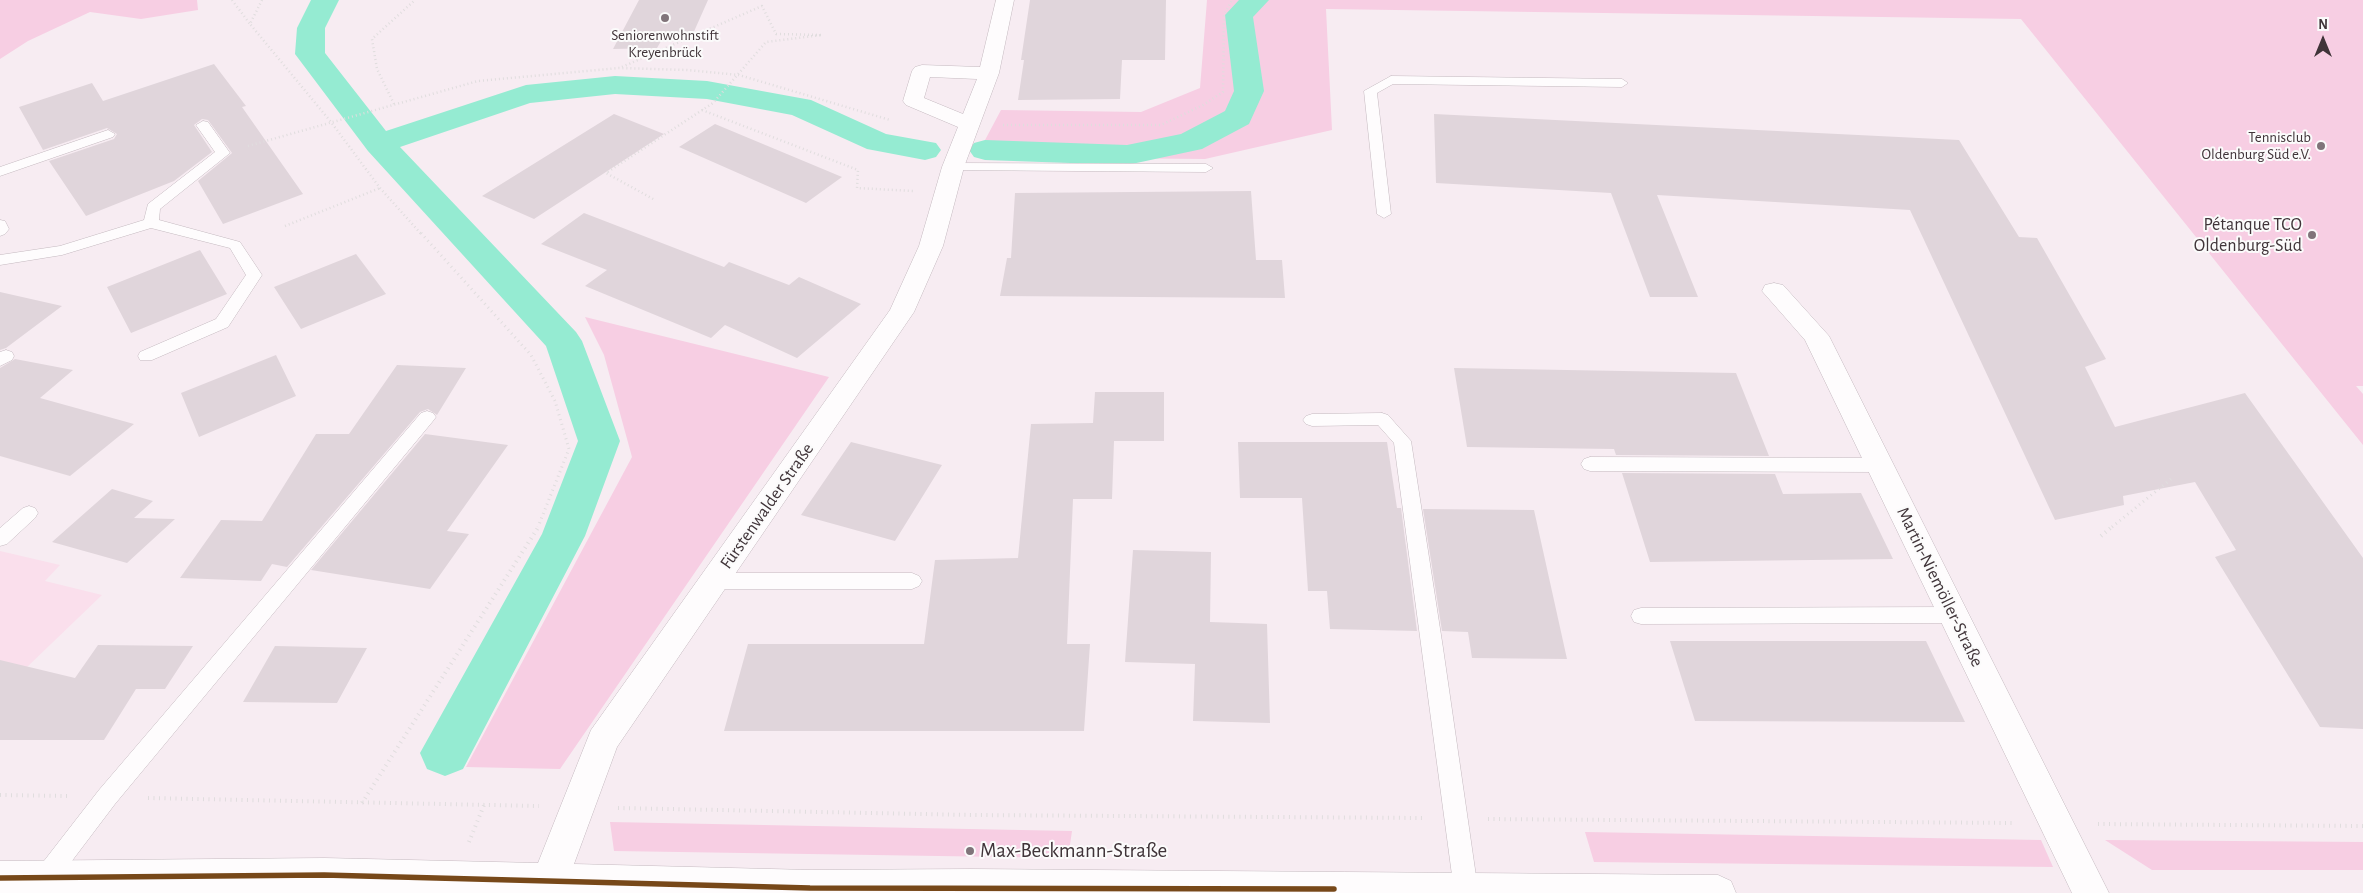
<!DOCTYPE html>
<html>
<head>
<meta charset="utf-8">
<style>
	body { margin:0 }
	#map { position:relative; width:2363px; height:893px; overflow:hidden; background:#f7ecf2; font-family:"Alegreya Sans",sans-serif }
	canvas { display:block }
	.north { position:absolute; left:2298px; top:15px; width:50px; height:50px; -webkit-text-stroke:4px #fbfbfb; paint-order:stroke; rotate:0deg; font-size:14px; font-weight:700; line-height:20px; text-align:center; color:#403439 }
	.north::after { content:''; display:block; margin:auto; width:18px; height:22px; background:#403439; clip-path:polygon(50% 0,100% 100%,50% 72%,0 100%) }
</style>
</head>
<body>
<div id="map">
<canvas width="2363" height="893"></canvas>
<div class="north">N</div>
</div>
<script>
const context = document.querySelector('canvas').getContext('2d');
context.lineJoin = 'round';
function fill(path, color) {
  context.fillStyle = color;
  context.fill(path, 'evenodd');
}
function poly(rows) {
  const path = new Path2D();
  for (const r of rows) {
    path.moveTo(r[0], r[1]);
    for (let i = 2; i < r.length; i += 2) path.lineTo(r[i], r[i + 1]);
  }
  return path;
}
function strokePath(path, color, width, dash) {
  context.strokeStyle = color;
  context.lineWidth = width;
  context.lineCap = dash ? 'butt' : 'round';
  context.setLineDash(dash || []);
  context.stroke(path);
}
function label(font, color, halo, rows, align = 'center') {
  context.font = font + ' "Alegreya Sans",sans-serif';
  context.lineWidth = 4;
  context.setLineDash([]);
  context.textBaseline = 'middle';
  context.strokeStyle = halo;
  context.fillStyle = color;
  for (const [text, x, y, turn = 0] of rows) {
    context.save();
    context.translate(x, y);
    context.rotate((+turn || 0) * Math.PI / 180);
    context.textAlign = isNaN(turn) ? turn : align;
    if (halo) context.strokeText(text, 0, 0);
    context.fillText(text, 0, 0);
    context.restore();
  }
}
const built = poly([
	[0,551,60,565,45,581,102,595,0,693]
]);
const green = poly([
	[0,0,197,0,198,10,141,19,90,12,28,41,0,59],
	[1207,0,2363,0,2363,386,2356,386,2363,394,2363,445,2021,19,1326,9,1332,130,1205,159,976,157,1001,110,1141,112,1200,88],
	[585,317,829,377,560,769,466,767,632,457,604,355],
	[610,822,1072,831,1068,858,614,851],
	[1585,832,2041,840,2053,867,1594,862],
	[2105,840,2363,842,2363,870,2152,870]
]);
const canal = poly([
	[311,0,339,0,325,28,325,53,386,131,526,85,615,76,707,81,800,98,811,100,886,134,936,143,941,150,936,157,925,160,867,149,792,115,707,99,615,94,530,103,400,147,576,332,582,341,620,441,585,536,463,769,445,776,427,769,420,753,542,534,578,441,546,346,368,151,295,54,297,28,311,0],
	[1239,0,1269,0,1253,17,1264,91,1249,124,1202,149,1127,165,985,160,974,157,969,150,974,143,985,140,1127,145,1181,134,1225,111,1234,91,1225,15,1239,0]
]);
const building = poly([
	[639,0,708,0,692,36,664,36,657,48,613,49],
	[1030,0,1166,0,1165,60,1122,60,1120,99,1018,100,1024,60,1021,60],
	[214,64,246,106,242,107,303,194,223,224,198,181,232,153,208,120,202,119,194,125,212,152,174,181,86,216,49,161,114,139,117,134,107,128,43,150,19,107,92,83,103,101],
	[614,114,664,134,534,219,482,196],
	[1434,114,1959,140,2019,237,2037,238,2106,359,2085,367,2115,427,2245,393,2363,558,2363,729,2320,727,2215,557,2236,550,2195,482,2123,496,2124,505,2055,520,1910,210,1657,195,1698,297,1650,297,1611,193,1436,183],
	[715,124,842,177,806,203,679,147],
	[1251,191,1256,260,1282,260,1285,298,1000,296,1007,258,1011,258,1015,193],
	[584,213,724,267,729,262,789,285,799,277,861,304,797,358,725,325,711,338,585,286,607,270,541,244],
	[200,250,227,294,131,333,107,287],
	[356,254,386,294,301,329,274,287],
	[0,292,62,306,6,348,0,350],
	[276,355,296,396,199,437,181,393],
	[15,359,73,370,40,398,134,424,70,476,0,456,0,368],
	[397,365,466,368,437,415,428,409,420,412,287,567,272,564,261,581,180,578,221,520,262,521,316,434,349,434],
	[1454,368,1736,373,1769,456,1616,455,1614,449,1467,447],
	[1095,392,1164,392,1164,441,1114,441,1112,499,1073,499,1067,644,1090,644,1084,731,724,731,748,644,924,644,935,560,1018,558,1031,424,1093,423],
	[425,434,508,445,447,531,469,534,430,589,311,570],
	[851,442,942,465,895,541,801,515],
	[1238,442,1387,442,1397,508,1401,508,1417,631,1330,629,1327,591,1308,591,1302,498,1240,498],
	[1622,473,1775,474,1783,494,1861,493,1893,559,1650,562],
	[112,489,153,501,134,518,175,519,127,563,52,542],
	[1423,509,1534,510,1567,659,1472,658,1468,632,1442,631],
	[1133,550,1211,552,1210,622,1267,624,1270,723,1193,721,1195,664,1125,662],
	[1670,641,1926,641,1965,722,1695,721],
	[98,645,193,646,165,689,136,689,104,740,0,740,0,660,75,678],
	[275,646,367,648,337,703,243,702]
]);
const pathFar2 = poly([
	[232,0,250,24],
	[262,0,250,24,331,122,380,188,422,235],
	[622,67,762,6,776,34,822,35,766,42,713,103,606,173,655,200],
	[394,104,377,69,372,39,415,0],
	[702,110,858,170,857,188,913,191],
	[1003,125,1161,125,1203,105,1223,92,1224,15,1232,0],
	[248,146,478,81,619,68,687,70,739,75,890,120],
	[285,226,380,188]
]);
const pathFar1 = poly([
	[421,233,531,355,555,401,569,449,538,527],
	[2112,527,2171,479]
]);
const path = poly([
	[2101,536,2113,526],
	[0,795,67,796],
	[148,798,539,806],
	[362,803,539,526],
	[618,808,972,815,1424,818],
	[1488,819,2014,823],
	[2098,824,2363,826],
	[469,842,484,805]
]);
const service = poly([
	[1391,76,1622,79,1628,83,1622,87,1393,84,1377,93,1391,214,1384,218,1377,214,1364,91,1391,76],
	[203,121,208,122,230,153,160,209,159,220,240,242,262,275,228,327,152,360,140,360,138,356,140,352,216,319,246,275,230,248,151,228,62,255,0,265,0,255,60,246,144,220,148,204,215,152,196,125,203,121],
	[108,130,115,134,113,137,0,176,0,167,108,130],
	[953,163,1206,164,1213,168,1206,172,948,170,946,167,953,163],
	[0,220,5,221,9,229,5,234,0,236,0,220],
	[6,350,12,352,14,356,12,360,0,366,0,352,6,350],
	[427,411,433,413,436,417,433,421,115,804,53,886,45,889,37,886,34,878,37,870,99,790,421,413,427,411],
	[1382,413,1388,415,1411,441,1443,648,1478,890,1476,893,1456,893,1454,890,1394,443,1378,425,1312,426,1306,424,1303,420,1306,416,1312,414,1382,413],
	[1590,457,1880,458,1886,460,1889,465,1886,470,1880,472,1590,471,1584,469,1581,464,1584,459,1590,457],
	[29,506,35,508,38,513,35,518,7,544,0,546,0,528,23,508,29,506],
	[714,573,912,573,919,576,922,581,919,586,912,589,714,589,707,586,704,581,707,576,714,573],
	[1953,607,1960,609,1963,615,1960,621,1953,623,1641,624,1634,622,1631,616,1634,610,1641,608,1953,607]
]);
const minor = poly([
	[996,0,1014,0,999,73,964,167,943,246,914,312,617,747,574,864,810,870,971,869,1718,875,1731,881,1736,893,0,893,0,861,324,858,538,863,591,730,890,310,919,246,942,167,958,127,906,105,903,101,912,71,915,67,922,65,980,67,996,0],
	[930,77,977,79,963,114,924,98,930,77],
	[1774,283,1783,285,1829,336,2109,893,2072,893,1805,340,1762,291,1765,285,1774,283]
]);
const bus1 = poly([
	[0,878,324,875,810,888,1334,889]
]);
const markers = [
	[665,18,5,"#80747a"],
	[2321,146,5,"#80747a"],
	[2312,235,5,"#80747a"],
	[970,851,5,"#80747a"]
];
const farPoinames = [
	["Seniorenwohnstift",665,35],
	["Kreyenbrück",665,52],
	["Tennisclub",2311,137,"right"],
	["Oldenburg Süd e.V.",2311,154,"right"]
];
const poiNames = [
	["Pétanque TCO",2302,225],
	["Oldenburg-Süd",2302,246]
];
const streetNames = [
	["Fürstenwalder Straße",767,506,-55],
	["Martin-Niemöller-Straße",1940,587,64]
];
const nearPoinames = [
	["Max-Beckmann-Straße",980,851]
];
fill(built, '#fadfec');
fill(green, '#f7cee3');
fill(canal, '#95ebd2');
fill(building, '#e0d5db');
strokePath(service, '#c4b9bf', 1);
strokePath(minor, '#c4b9bf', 1);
strokePath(pathFar2, '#e0ddde', 2.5, [1, 3]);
strokePath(pathFar1, '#e0ddde', 3, [1, 4]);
strokePath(path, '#e0ddde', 4, [1, 4.5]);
fill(service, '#fefcfd');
fill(minor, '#fefcfd');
strokePath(bus1, '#774819', 5.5);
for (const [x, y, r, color] of markers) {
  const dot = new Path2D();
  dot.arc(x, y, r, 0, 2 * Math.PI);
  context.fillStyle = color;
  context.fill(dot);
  strokePath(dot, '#fbfbfb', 2);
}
label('15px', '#403439', '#fbfbfb', farPoinames);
label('18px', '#403439', '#fbfbfb', poiNames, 'right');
label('18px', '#403439', '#fbfbfb', streetNames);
label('21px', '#403439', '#fbfbfb', nearPoinames, 'left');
</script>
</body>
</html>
